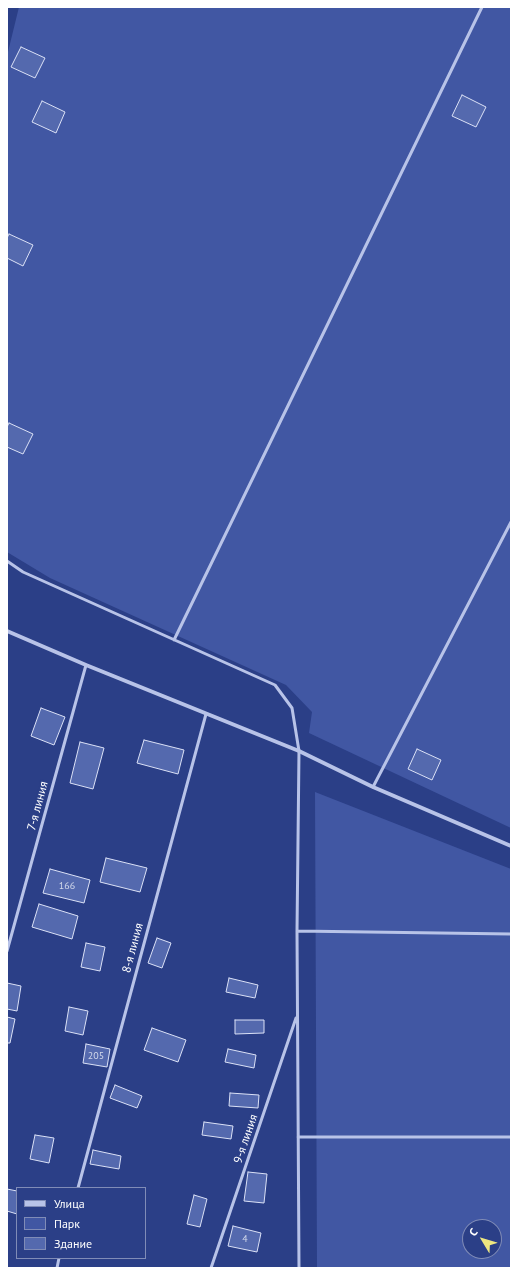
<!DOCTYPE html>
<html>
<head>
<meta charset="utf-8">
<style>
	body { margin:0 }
	#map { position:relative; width:518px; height:1275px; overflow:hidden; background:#2b3f87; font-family:"PT Sans",sans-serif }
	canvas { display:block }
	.frame { position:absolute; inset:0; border:8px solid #fff; pointer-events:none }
	.legend { position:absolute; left:16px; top:1187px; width:130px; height:72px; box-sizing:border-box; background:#2b3f87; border:1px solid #808cb7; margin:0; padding:5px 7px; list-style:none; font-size:12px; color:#fff }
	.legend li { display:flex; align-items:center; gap:8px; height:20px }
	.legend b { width:20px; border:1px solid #808cb7 }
	.north { position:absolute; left:462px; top:1219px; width:40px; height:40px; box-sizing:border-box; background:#2b3f87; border:1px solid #808cb7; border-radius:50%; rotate:308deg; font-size:11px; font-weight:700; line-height:16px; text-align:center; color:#fff }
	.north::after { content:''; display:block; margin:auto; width:14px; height:18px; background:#ede680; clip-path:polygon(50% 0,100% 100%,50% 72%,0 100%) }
</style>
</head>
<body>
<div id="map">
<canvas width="518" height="1275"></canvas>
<div class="frame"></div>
<ul class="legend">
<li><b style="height:5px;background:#b8c3e8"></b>Улица</li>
<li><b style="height:11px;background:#4157a3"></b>Парк</li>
<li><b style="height:11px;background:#5469ae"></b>Здание</li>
</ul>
<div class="north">С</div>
</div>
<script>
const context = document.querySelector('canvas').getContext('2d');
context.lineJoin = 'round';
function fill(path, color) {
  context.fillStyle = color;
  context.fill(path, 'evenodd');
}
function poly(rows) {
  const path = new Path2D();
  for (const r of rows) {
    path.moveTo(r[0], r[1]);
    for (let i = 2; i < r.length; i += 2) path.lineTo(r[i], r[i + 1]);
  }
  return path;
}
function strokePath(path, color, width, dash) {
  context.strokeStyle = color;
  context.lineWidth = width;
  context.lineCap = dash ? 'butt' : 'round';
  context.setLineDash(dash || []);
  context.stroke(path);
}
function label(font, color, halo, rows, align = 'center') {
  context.font = font + ' "PT Sans",sans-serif';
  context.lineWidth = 4;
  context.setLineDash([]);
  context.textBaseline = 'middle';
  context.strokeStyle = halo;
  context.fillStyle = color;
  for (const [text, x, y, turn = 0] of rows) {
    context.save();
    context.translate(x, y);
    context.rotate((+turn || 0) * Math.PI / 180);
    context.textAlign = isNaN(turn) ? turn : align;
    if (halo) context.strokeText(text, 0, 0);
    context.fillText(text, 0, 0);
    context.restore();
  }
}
const green = poly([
	[19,7,511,7,511,828,309,733,312,712,286,685,50,578,7,552,7,56],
	[315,792,511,869,511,1268,317,1268],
	[470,1227,494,1227,494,1251,470,1251]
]);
const building = poly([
	[21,47,45,58,35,78,11,67,21,47],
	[462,95,486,107,476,127,452,116,462,95],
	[42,101,65,112,56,133,32,122,42,101],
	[9,234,33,245,23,266,7,258,7,238,9,234],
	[9,423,33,434,23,454,7,447,7,427,9,423],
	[41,708,65,717,54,745,31,736,41,708],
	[144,740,184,750,178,774,137,763,144,740],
	[80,742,104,748,93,789,70,783,80,742],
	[417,749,441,760,432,780,408,769,417,749],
	[106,858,147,868,140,892,100,882,106,858],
	[50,869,90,880,84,903,43,893,50,869],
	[39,904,78,916,72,939,32,927,39,904],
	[157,938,171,943,162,968,148,963,157,938],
	[86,943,105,947,100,971,81,967,86,943],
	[229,978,258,985,255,998,226,992,229,978],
	[7,983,21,986,17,1011,7,1009,7,983],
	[69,1007,88,1011,83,1035,65,1031,69,1007],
	[7,1017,15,1019,10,1043,7,1043,7,1017],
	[235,1020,264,1020,264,1033,235,1034,235,1020],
	[152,1028,186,1040,178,1062,144,1050,152,1028],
	[86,1044,110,1049,107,1067,83,1063,86,1044],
	[228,1049,256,1055,254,1068,225,1062,228,1049],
	[115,1085,142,1096,137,1108,110,1098,115,1085],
	[230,1093,259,1095,258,1108,229,1106,230,1093],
	[204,1122,233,1126,231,1139,202,1135,204,1122],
	[35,1135,54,1138,49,1163,30,1159,35,1135],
	[93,1150,121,1156,119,1169,90,1164,93,1150],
	[248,1172,267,1174,264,1203,244,1201,248,1172],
	[7,1189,17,1191,17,1214,7,1211,7,1189],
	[194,1195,207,1199,200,1227,187,1224,194,1195],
	[233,1226,261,1233,257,1252,228,1246,233,1226]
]);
const service = poly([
	[7,561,23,572,275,685,292,708,299,751,297,931,299,1268],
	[174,640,482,7],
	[373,787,511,522],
	[297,931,511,934],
	[7,951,86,665],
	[298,1137,511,1137],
	[78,1188,206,714],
	[57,1268,59,1258],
	[211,1268,296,1018]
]);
const minor = poly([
	[7,631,86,665,299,751,373,787,511,846]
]);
const numberNames = [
	["166",67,886],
	["205",96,1056],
	["4",245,1239]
];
const streetNames = [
	["7-я линия",38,806,-75],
	["8-я линия",133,948,-75],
	["9-я линия",246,1139,-71]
];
fill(green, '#4157a3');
fill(building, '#5469ae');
strokePath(building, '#dbe1f6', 1);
strokePath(service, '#b8c3e8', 3);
strokePath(minor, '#b8c3e8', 4);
label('10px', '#d4daeb', null, numberNames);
label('12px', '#fff', '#2b3f87', streetNames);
</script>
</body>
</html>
